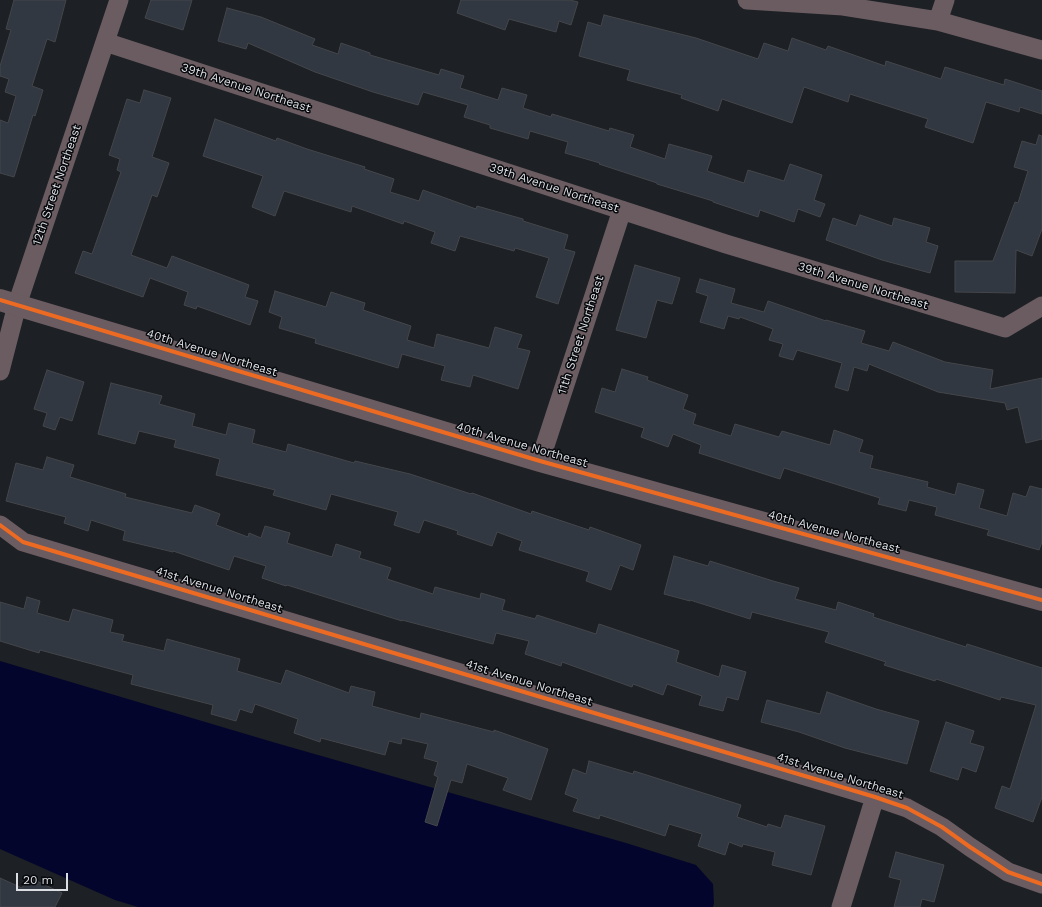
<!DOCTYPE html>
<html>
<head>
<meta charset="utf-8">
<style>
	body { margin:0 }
	#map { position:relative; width:1042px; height:907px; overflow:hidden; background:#1d2024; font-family:"Work Sans",sans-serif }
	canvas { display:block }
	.scale { position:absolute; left:16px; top:873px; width:52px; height:18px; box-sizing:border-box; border:2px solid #dbdfe4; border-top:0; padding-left:5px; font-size:12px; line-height:14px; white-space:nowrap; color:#dbdfe4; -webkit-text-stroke:3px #07090c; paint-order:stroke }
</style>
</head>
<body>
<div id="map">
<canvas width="1042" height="907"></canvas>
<div class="scale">20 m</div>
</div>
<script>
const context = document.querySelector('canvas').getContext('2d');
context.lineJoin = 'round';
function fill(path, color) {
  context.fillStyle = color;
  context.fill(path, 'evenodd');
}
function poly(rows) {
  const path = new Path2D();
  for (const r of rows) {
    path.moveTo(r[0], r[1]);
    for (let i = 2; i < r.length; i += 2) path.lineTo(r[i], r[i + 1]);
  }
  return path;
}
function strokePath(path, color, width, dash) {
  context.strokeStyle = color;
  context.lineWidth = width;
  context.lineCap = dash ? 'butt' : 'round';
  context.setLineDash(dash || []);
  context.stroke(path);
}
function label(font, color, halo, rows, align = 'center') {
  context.font = font + ' "Work Sans",sans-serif';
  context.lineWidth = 3;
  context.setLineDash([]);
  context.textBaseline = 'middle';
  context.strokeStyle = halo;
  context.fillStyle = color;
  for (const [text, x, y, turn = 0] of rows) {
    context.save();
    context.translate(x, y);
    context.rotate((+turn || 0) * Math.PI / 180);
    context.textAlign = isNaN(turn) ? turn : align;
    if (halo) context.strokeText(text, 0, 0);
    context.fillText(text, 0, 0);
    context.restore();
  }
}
const water = poly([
	[0,661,276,743,626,843,696,865,713,884,714,903,713,907,138,907,115,900,0,849]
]);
const building = poly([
	[14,0,66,0,55,42,47,39,32,86,43,90,35,116,33,115,14,177,0,173,0,120,8,123,16,96,5,92,9,79,0,76,0,66,11,30,6,29,14,0],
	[151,0,192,0,183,30,145,18,151,0],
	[461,0,570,0,578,2,571,25,559,21,556,32,509,19,505,30,457,13,461,0],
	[227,8,261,17,315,39,312,45,338,54,341,43,370,53,370,55,439,75,441,69,464,76,460,88,498,100,502,88,527,95,523,108,551,117,552,114,609,131,610,128,634,135,630,147,665,159,669,144,712,156,707,171,744,183,748,170,784,181,790,164,822,175,814,200,825,204,820,217,798,209,794,222,760,210,758,217,713,202,713,201,657,184,657,183,599,164,600,163,565,153,568,142,530,131,528,139,490,128,490,125,464,117,468,105,423,92,418,105,373,92,315,72,248,43,246,49,218,41,227,8],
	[604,15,696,38,758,59,764,43,788,51,792,38,826,50,828,46,885,66,886,61,941,79,945,67,1004,85,1005,79,1042,91,1042,114,1020,107,1019,112,986,102,973,143,925,127,928,119,850,94,848,102,804,87,792,123,722,99,718,111,681,98,682,95,627,80,630,70,579,56,588,22,601,26,604,15],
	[144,90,171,98,152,157,169,163,157,197,152,195,131,255,167,268,172,256,249,285,245,297,258,301,250,325,197,306,196,309,184,305,188,292,150,278,143,297,75,273,83,251,92,254,121,172,117,170,120,159,109,155,127,99,140,103,144,90],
	[215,119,276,141,277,138,307,149,365,167,364,169,394,179,390,192,419,201,423,190,476,209,477,206,523,219,523,221,568,235,564,249,575,252,558,304,536,297,549,258,515,248,514,251,460,236,455,251,431,243,435,232,404,221,403,224,352,206,351,212,284,191,275,216,252,207,263,176,203,156,215,119],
	[1039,135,1042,136,1042,229,1032,256,1016,250,1015,293,955,292,955,261,993,261,1015,202,1018,203,1028,171,1014,167,1022,141,1036,145,1039,135],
	[860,215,892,226,894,218,930,228,926,242,938,246,930,273,882,260,826,240,833,218,856,226,860,215],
	[635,265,680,278,672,304,657,300,646,338,616,330,635,265],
	[700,279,735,289,731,303,764,312,768,301,826,321,826,320,865,331,861,343,889,351,893,342,945,362,993,370,990,389,1042,378,1042,439,1026,443,1018,407,1007,410,1005,403,938,392,869,364,867,371,854,367,848,391,835,387,842,363,797,350,793,360,779,356,783,344,769,340,773,329,740,317,739,319,728,316,724,329,700,322,708,296,696,292,700,279],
	[275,291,326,307,331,292,365,303,363,310,411,326,407,340,434,348,437,334,489,348,495,327,522,335,517,348,530,351,518,389,473,375,470,387,441,380,445,366,402,354,398,368,315,343,316,339,279,328,282,317,269,312,275,291],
	[622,369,648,377,647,380,688,395,683,409,696,414,693,424,731,436,735,424,779,437,782,431,830,445,834,430,863,440,859,452,873,456,870,468,928,482,927,487,955,495,958,483,984,490,979,508,1007,516,1013,493,1026,497,1030,486,1042,489,1042,542,1039,550,987,535,989,530,935,515,937,507,909,500,906,511,878,504,880,498,784,468,780,479,755,471,699,453,701,445,673,434,668,447,641,437,644,428,595,412,602,388,615,392,622,369],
	[47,370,84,382,72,421,60,417,55,430,43,426,47,413,34,409,47,370],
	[111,383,162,396,159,404,195,414,192,426,226,435,229,423,255,430,252,443,286,452,288,444,354,463,355,461,410,474,471,494,472,493,531,514,532,511,589,530,590,527,641,545,633,570,620,565,611,590,586,581,589,572,519,550,522,541,497,532,492,546,457,534,458,531,424,520,419,533,394,525,398,512,331,494,326,510,273,495,275,490,216,475,220,459,174,447,176,440,139,431,135,444,98,434,111,383],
	[47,457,74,465,70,477,126,494,125,497,192,513,195,505,220,514,216,525,248,537,249,533,261,538,265,526,290,533,287,543,332,557,336,544,361,552,359,558,391,568,387,579,433,594,435,587,480,599,481,593,505,600,502,610,535,619,537,615,596,634,599,624,679,651,676,662,719,677,722,665,746,672,738,700,727,697,723,711,699,705,702,696,667,684,663,695,633,684,632,687,562,662,561,666,525,654,529,641,496,633,493,644,402,620,402,621,287,585,286,586,262,578,266,566,234,556,229,570,173,551,173,552,123,540,125,531,91,520,88,531,64,523,66,517,6,501,16,463,43,470,47,457],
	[674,556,708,566,710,561,773,581,799,588,795,599,836,610,838,602,874,614,873,617,966,647,967,644,1042,668,1042,797,1033,822,995,808,1002,786,1010,789,1036,705,1001,697,1000,700,936,679,935,681,884,665,886,662,825,642,829,632,752,612,750,619,690,600,690,601,664,594,674,556],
	[27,597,40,601,37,613,69,622,73,609,113,620,110,632,124,635,122,641,164,651,167,639,240,659,237,671,281,684,286,670,349,693,351,686,375,692,372,706,420,719,421,713,494,732,494,730,548,749,531,800,503,790,508,778,467,764,462,783,451,780,437,826,425,822,438,777,434,775,438,762,424,758,428,744,402,738,401,744,389,741,385,755,321,738,320,742,294,733,298,719,255,704,252,713,240,709,236,721,211,714,213,705,131,684,133,675,40,650,39,653,0,641,0,602,24,609,27,597],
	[827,692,876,709,919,721,907,764,845,748,799,732,761,722,767,700,820,714,827,692],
	[946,722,974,731,970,743,984,747,976,772,962,767,958,780,930,771,946,722],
	[589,761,633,774,634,771,741,805,737,817,767,827,768,824,781,828,785,815,825,826,811,875,772,865,775,852,743,844,742,847,729,842,725,855,698,846,702,834,669,824,665,836,600,815,599,819,573,811,578,799,565,794,573,769,586,774,589,761],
	[896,852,944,865,934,902,922,899,920,907,894,907,901,880,889,877,896,852],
	[28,877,62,893,55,907,0,907,0,878,22,888,28,877]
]);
const minor = poly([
	[747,0,843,6,938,21,1042,50],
	[938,21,945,0],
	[105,42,726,244,1005,328,1042,306],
	[0,371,17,305,119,0],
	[540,461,622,210],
	[0,525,23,542,875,797,907,808,942,827,970,847,1008,872,1042,884],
	[841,907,875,797]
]);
const tertiary = poly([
	[0,300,540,461,1042,600]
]);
const cycleway = poly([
	[0,300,540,461,1042,600],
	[0,525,23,542,875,797,907,808,942,827,970,847,1008,872,1042,884]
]);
const streetNames = [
	["39th Avenue Northeast",246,88,18],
	["12th Street Northeast",57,185,-71],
	["39th Avenue Northeast",554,188,18],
	["39th Avenue Northeast",863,286,17],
	["11th Street Northeast",581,335,-72],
	["40th Avenue Northeast",212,353,17],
	["40th Avenue Northeast",522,445,16],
	["40th Avenue Northeast",834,532,15],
	["41st Avenue Northeast",219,590,17],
	["41st Avenue Northeast",529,683,17],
	["41st Avenue Northeast",840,776,17]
];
fill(water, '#03052d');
fill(building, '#313842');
strokePath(building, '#44464a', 1);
strokePath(minor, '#6a5c60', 19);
strokePath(tertiary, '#6a5c60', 22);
strokePath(cycleway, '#ed6a23', 4);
label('12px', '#dbdfe4', '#07090c', streetNames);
</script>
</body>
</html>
